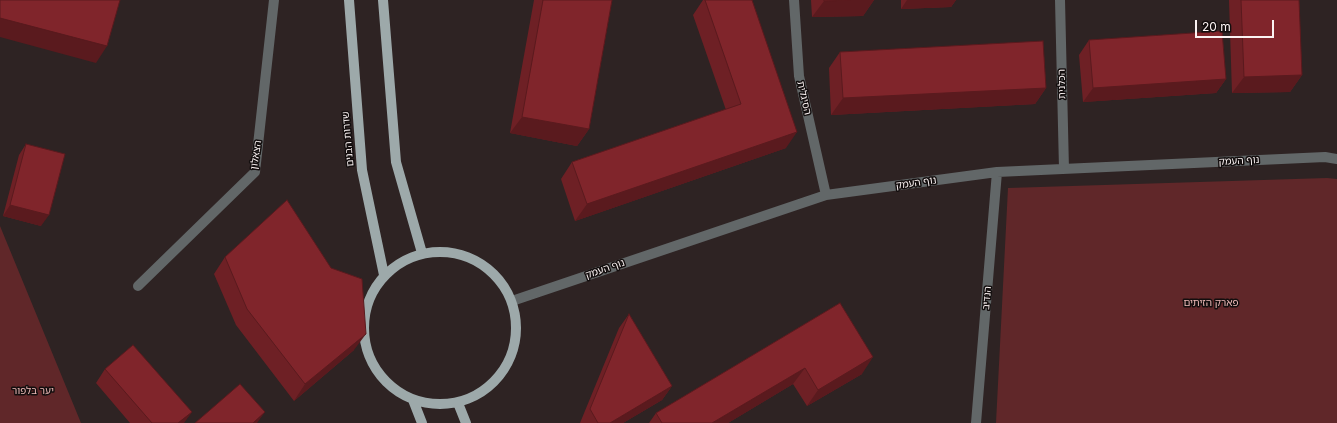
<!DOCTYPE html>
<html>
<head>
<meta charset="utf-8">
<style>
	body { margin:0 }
	#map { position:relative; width:1337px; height:423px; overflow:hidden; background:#2e2323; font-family:Inter,sans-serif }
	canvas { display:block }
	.scale { position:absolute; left:1195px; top:20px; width:79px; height:18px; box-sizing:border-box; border:2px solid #fbf3f3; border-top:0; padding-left:5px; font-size:12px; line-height:14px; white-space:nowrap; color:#fbf3f3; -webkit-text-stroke:3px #130e0e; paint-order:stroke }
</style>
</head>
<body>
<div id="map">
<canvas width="1337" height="423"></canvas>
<div class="scale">20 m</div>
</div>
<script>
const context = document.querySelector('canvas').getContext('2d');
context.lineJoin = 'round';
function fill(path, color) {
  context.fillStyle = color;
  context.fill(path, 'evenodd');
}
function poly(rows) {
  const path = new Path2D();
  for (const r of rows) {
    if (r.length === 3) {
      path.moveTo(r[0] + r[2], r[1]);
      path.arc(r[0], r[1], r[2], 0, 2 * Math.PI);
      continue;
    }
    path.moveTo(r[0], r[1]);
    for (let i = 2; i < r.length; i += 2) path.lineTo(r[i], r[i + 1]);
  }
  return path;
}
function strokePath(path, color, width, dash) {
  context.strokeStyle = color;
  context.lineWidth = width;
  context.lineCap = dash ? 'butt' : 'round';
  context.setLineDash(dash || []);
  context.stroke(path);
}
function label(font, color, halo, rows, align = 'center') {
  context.font = font + ' Inter,"Noto Sans Hebrew",sans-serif';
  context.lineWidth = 3;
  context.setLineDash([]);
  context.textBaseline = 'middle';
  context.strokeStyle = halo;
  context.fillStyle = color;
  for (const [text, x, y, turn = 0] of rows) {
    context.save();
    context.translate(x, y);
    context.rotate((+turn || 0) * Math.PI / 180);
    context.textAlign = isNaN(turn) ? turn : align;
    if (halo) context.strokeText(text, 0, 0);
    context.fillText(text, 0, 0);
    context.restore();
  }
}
const green = poly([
	[1327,178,1337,179,1337,423,996,423,1008,188],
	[0,226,81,423,0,423]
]);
const minor = poly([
	[794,0,799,76,826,195],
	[1060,0,1064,169],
	[138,286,255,172,274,0],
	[512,301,826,195,997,172,1325,157,1337,159],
	[976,423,997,172]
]);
const major = poly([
	[349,0,362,170,384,275],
	[383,0,396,162,422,253],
	[440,328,76],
	[413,400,422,423],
	[458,403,466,423]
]);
const wall = poly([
	[534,0,612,0,589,129,577,146,510,133],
	[703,0,752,0,786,148,575,221,561,179,572,162,726,110,693,15],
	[811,0,874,0,863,16,812,17],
	[901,0,956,0,951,7,901,9],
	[1229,0,1299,0,1302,75,1290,92,1232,93],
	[1089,40,1226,79,1216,93,1083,102,1079,55],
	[840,52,1046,88,1035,104,831,115,829,68],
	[26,144,41,226,3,216,19,155],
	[225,257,354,350,294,401,236,325,214,274],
	[840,303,862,374,807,406,793,384,728,423,649,423,656,413],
	[629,314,672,386,662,400,623,423,580,423,619,328],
	[105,369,184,423,130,423,96,383]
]);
const shadedWall = poly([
	[851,0,874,0,863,16,812,17,824,1],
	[907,0,956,0,951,7,901,9],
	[0,18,107,46,96,63,0,37],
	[1302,75,1290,92,1232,93,1244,77],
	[1226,79,1216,93,1083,102,1093,88],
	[1046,88,1035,104,831,115,843,98],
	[522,117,589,129,577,146,510,133],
	[797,132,786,148,575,221,587,204],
	[10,205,49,215,41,226,3,216],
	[366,334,354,350,294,401,305,384],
	[873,357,862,374,807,406,818,390],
	[805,368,793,384,728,423,712,423],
	[672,386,662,400,623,423,610,423],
	[192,412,184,423,178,423],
	[265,412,257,423,253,423]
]);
const building = poly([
	[0,0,120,0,107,46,0,18,0,0],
	[543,0,612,0,589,129,522,117,543,0],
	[705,0,752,0,797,132,587,204,572,162,741,104,705,0],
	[824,0,851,0,824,1,824,0],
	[1241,0,1299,0,1302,75,1244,77,1241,0],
	[1222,31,1226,79,1093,88,1089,40,1222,31],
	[1043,41,1046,88,843,98,840,52,1043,41],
	[26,144,65,154,49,215,10,205,26,144],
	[287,200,331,268,362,279,366,334,305,384,247,309,225,257,287,200],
	[840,303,873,357,818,390,805,368,712,423,662,423,656,413,840,303],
	[629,314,672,386,610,423,598,423,590,409,629,314],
	[133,345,192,412,178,423,152,423,105,369,133,345],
	[240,384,265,412,253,423,195,423,240,384]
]);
const streetNames = [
	["הכלנית",1062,84,-91],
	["הסיגלית",804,98,77],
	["שדרות הבנים",348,139,-95],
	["הצאלון",256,155,-81],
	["נוף העמק",1239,161,-3],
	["נוף העמק",916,183,-8],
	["נוף העמק",605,269,-19],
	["הנדיב",987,298,-85]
];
const parkNames = [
	["פארק הזיתים",1211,303],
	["יער בלפור",33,391]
];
fill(green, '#602729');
strokePath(minor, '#626768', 10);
strokePath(major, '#9da9aa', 10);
fill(wall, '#6e2025');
fill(shadedWall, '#5a1a1e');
fill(building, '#80252b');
strokePath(building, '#5a1a1e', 1);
label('10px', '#fbf3f3', '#130e0e', streetNames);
label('10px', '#efbab8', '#130e0e', parkNames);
</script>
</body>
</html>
